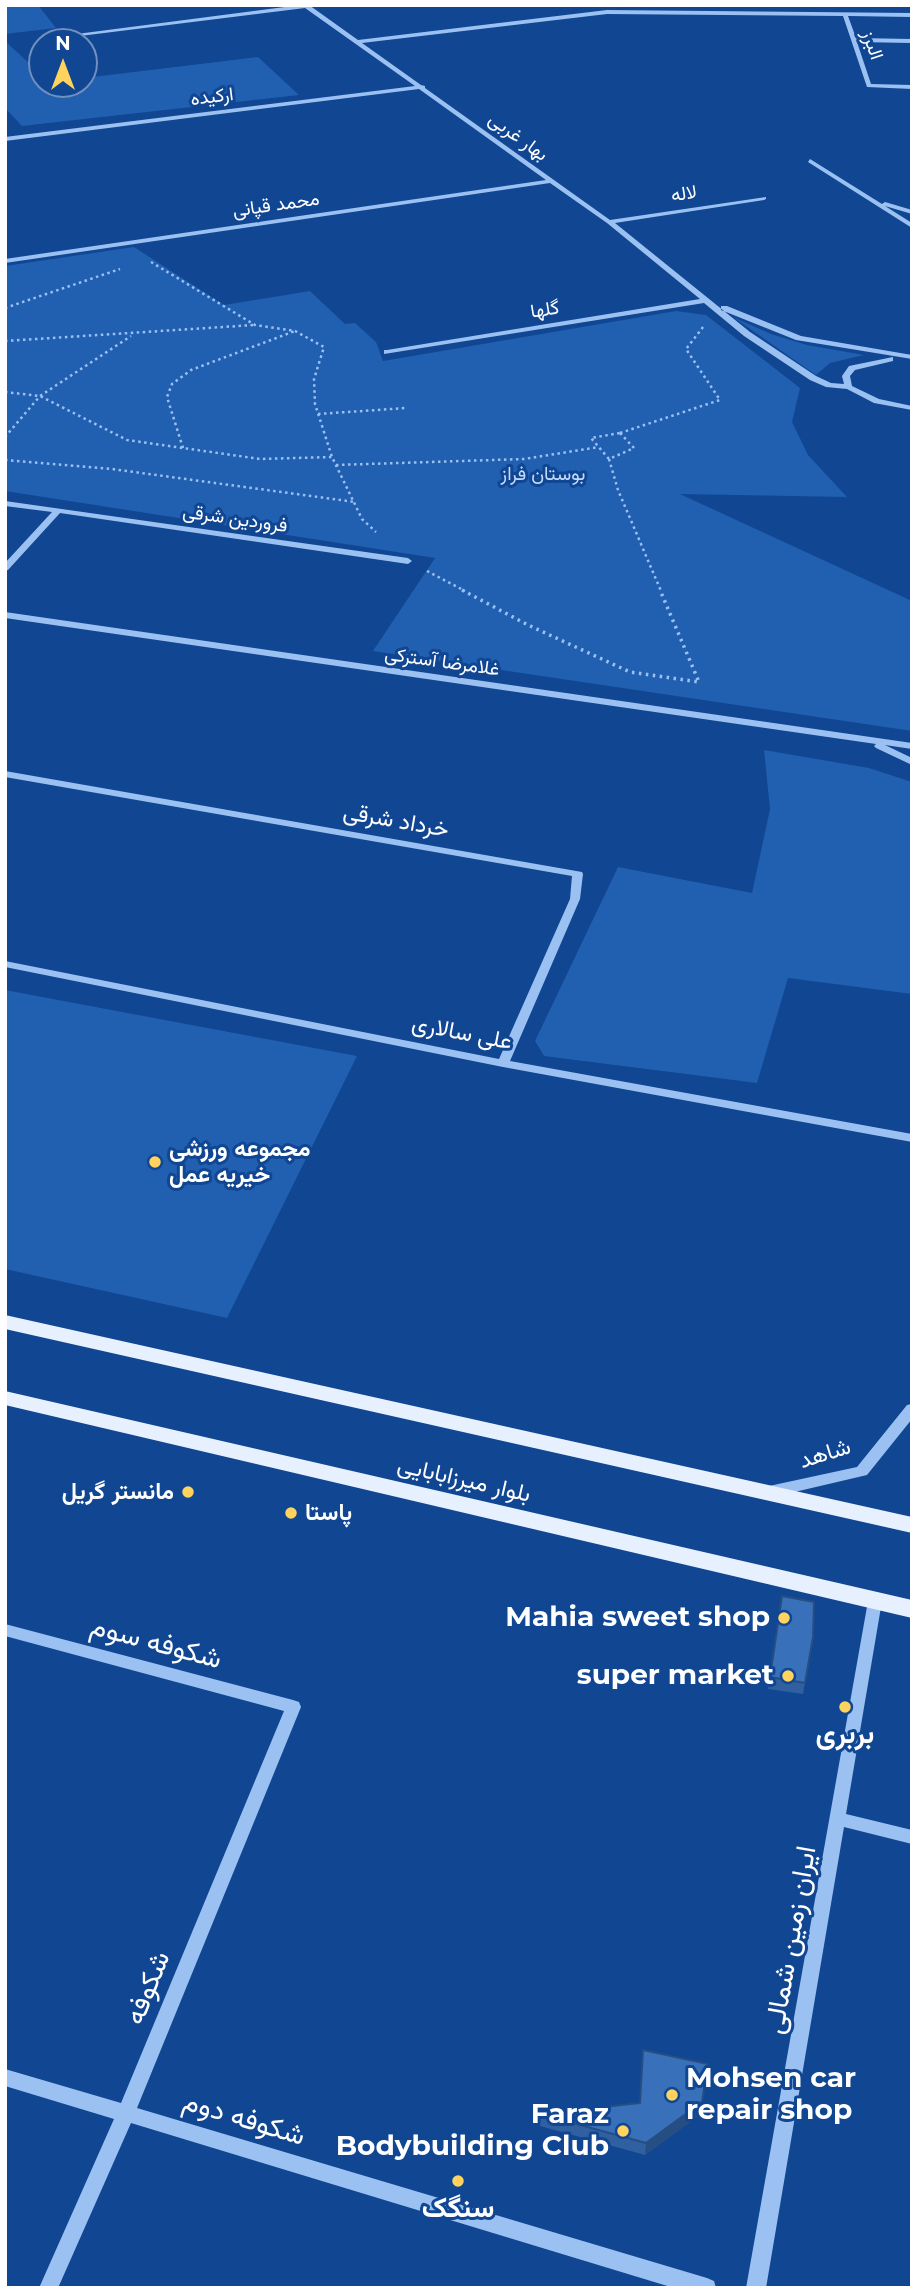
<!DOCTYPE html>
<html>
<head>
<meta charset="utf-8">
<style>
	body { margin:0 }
	#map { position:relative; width:917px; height:2293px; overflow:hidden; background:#104692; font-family:Montserrat,sans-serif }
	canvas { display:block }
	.frame { position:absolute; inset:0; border:7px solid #fff; pointer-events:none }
	.north { position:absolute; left:28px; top:28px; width:70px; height:70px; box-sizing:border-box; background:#104692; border:2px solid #7090be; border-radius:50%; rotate:0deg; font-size:19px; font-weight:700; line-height:28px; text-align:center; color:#fff }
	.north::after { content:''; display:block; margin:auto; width:24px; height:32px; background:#ffd35d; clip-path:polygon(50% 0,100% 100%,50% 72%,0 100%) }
</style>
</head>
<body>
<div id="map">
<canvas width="917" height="2293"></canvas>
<div class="frame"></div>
<div class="north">N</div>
</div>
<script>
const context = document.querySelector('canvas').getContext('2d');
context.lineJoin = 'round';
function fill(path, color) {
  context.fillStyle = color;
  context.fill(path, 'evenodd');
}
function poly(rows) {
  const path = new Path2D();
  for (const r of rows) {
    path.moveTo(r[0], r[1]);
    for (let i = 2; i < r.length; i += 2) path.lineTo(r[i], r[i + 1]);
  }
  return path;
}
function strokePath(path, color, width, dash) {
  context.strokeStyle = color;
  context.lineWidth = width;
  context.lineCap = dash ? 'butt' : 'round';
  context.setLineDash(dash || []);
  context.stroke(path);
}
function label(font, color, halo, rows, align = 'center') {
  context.font = font + ' Montserrat,Vazirmatn,sans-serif';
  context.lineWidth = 6;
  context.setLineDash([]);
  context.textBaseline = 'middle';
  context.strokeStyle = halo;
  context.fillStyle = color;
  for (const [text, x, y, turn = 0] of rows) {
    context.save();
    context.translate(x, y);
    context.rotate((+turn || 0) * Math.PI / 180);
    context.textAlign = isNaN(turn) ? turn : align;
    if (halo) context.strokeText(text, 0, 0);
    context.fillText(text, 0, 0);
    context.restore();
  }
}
const green = poly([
	[5,5,38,5,56,28,5,34],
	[5,41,42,75,42,84,84,84,84,78,258,57,299,95,22,126,5,108],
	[134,247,224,305,310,291,345,324,355,323,376,342,383,361,676,311,706,315,800,388,792,422,808,455,847,497,680,494,912,601,912,731,373,651,435,558,5,491,5,266],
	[733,317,771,334,807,345,864,355,830,363,816,375],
	[764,750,869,768,912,782,912,994,788,978,757,1083,544,1056,535,1041,618,867,752,893,770,809],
	[5,990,357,1056,227,1318,5,1269]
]);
const pathFar1 = poly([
	[151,262,255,325,295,331,324,347,314,379,315,404,332,457,362,519,376,532],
	[5,308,120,269],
	[5,341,254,325],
	[5,392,40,396,127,440,260,459,332,457],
	[318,414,406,408],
	[620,433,720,400,686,349,703,327],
	[620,433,634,448,609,459,591,438,620,433],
	[5,437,40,396,131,336],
	[183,448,167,397,172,384,191,370,295,331],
	[609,459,618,490,661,591],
	[5,460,112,469,355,502],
	[336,465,524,459,599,447],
	[427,571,465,591]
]);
const path = poly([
	[462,590,528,625,630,672,699,682,660,590]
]);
const minor = poly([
	[300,5,309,5,358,40,607,10,912,13,912,17,848,16,856,38,912,39,912,43,857,42,871,84,912,85,912,89,867,87,843,16,607,14,362,43,421,85,425,86,425,88,610,220,766,197,766,199,764,200,615,223,750,332,816,376,831,383,844,384,842,376,849,366,893,357,893,361,855,370,850,376,852,386,879,399,912,406,912,410,874,403,847,389,826,387,810,380,744,336,704,303,384,354,384,350,387,350,700,299,607,223,550,183,5,263,5,259,546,180,419,89,5,141,5,137,415,86,305,8,72,37,69,35,300,5],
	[810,159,882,204,885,202,912,210,912,214,885,206,912,223,912,228,808,162,810,159],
	[721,306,727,306,801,336,912,355,912,359,796,340,721,310,721,306],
	[5,501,408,558,412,561,408,564,60,513,8,570,5,571,5,563,52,512,5,506,5,501],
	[5,612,912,743,912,749,885,745,912,758,912,765,876,748,874,746,876,744,5,618,5,612],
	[5,771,582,872,583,874,580,899,510,1061,912,1134,912,1142,503,1067,5,967,5,961,499,1059,570,899,572,876,5,777,5,771],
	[912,1404,912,1419,867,1475,769,1498,764,1496,762,1492,764,1488,769,1486,857,1467,907,1405,912,1404],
	[875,1595,880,1597,882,1601,846,1814,912,1830,912,1844,844,1827,766,2288,746,2288,868,1601,870,1597,875,1595],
	[5,1624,293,1700,299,1702,301,1707,137,2108,707,2278,714,2281,716,2288,674,2288,131,2123,58,2288,39,2288,114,2119,5,2086,5,2069,121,2103,284,1711,5,1636,5,1624]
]);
const major = poly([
	[5,1315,912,1517,912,1533,5,1329,5,1315],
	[5,1391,912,1600,912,1618,5,1405,5,1391]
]);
const wall = poly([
	[782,1596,813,1637,803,1694,768,1689],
	[643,2050,701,2114,645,2155,540,2126,540,2114,640,2103]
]);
const shadedWall = poly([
	[708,2064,701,2114,645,2155,646,2143]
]);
const building = poly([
	[782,1596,814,1602,813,1637,805,1683,770,1677,782,1596],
	[643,2050,708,2064,702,2102,646,2143,540,2114,640,2103,643,2050]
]);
const markers = [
	[155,1162,7,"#ffd35d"],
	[188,1492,7,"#ffd35d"],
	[291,1513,7,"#ffd35d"],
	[784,1618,7,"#ffd35d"],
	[788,1676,7,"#ffd35d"],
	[845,1707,7,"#ffd35d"],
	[672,2095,7,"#ffd35d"],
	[623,2131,7,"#ffd35d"],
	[458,2181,7,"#ffd35d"]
];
const farStreetnames = [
	["البرز",872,45,71],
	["ارکیده",212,97,-7],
	["بهار غربی",518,137,36],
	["لاله",684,194,-9],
	["محمد قپانی",276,205,-8],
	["گلها",545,310,-9],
	["فروردین شرقی",235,519,8],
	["غلامرضا آسترکی",442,662,8]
];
const farParknames = [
	["بوستان فراز",543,474]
];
const streetNames = [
	["خرداد شرقی",396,821,10],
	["علی سالاری",462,1033,11],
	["شاهد",825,1454,-17],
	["بلوار میرزابابایی",464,1480,13]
];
const poiNames = [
	["مجموعه ورزشی",169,1149],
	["خیریه عمل",169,1175],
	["مانستر گریل",174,1492,"right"],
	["پاستا",305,1513]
];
const nearPoinames = [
	["Mahia sweet shop",770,1618],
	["super market",774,1676],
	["بربری",845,1735,"center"],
	["Mohsen car",686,2079,"left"],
	["repair shop",686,2111,"left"],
	["Faraz",609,2115],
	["Bodybuilding Club",609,2147],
	["سنگک",458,2209,"center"]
];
const nearStreetnames = [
	["شکوفه سوم",156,1643,15],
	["ایران زمین شمالی",791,1940,-80],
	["شکوفه",148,1988,-68],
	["شکوفه دوم",244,2119,17]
];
fill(green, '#215fb1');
strokePath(pathFar1, '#9bc1f3', 2.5, [2.5, 3.5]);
strokePath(path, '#9bc1f3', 3.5, [2.5, 4.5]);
fill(minor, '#9bc1f3');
fill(major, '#e7f0ff');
fill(wall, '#3060a0');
fill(shadedWall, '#274e82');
fill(building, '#3870ba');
strokePath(building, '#274e82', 2);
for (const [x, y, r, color] of markers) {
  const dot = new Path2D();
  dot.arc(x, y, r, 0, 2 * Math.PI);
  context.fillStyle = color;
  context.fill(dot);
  strokePath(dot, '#104692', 2.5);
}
label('19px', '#fff', '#104692', farStreetnames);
label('19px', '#c3dcfe', '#104692', farParknames);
label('23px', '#fff', '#104692', streetNames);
label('bold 23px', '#fff', '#104692', poiNames, 'left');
label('bold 28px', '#fff', '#104692', nearPoinames, 'right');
label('28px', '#fff', '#104692', nearStreetnames);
</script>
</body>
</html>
